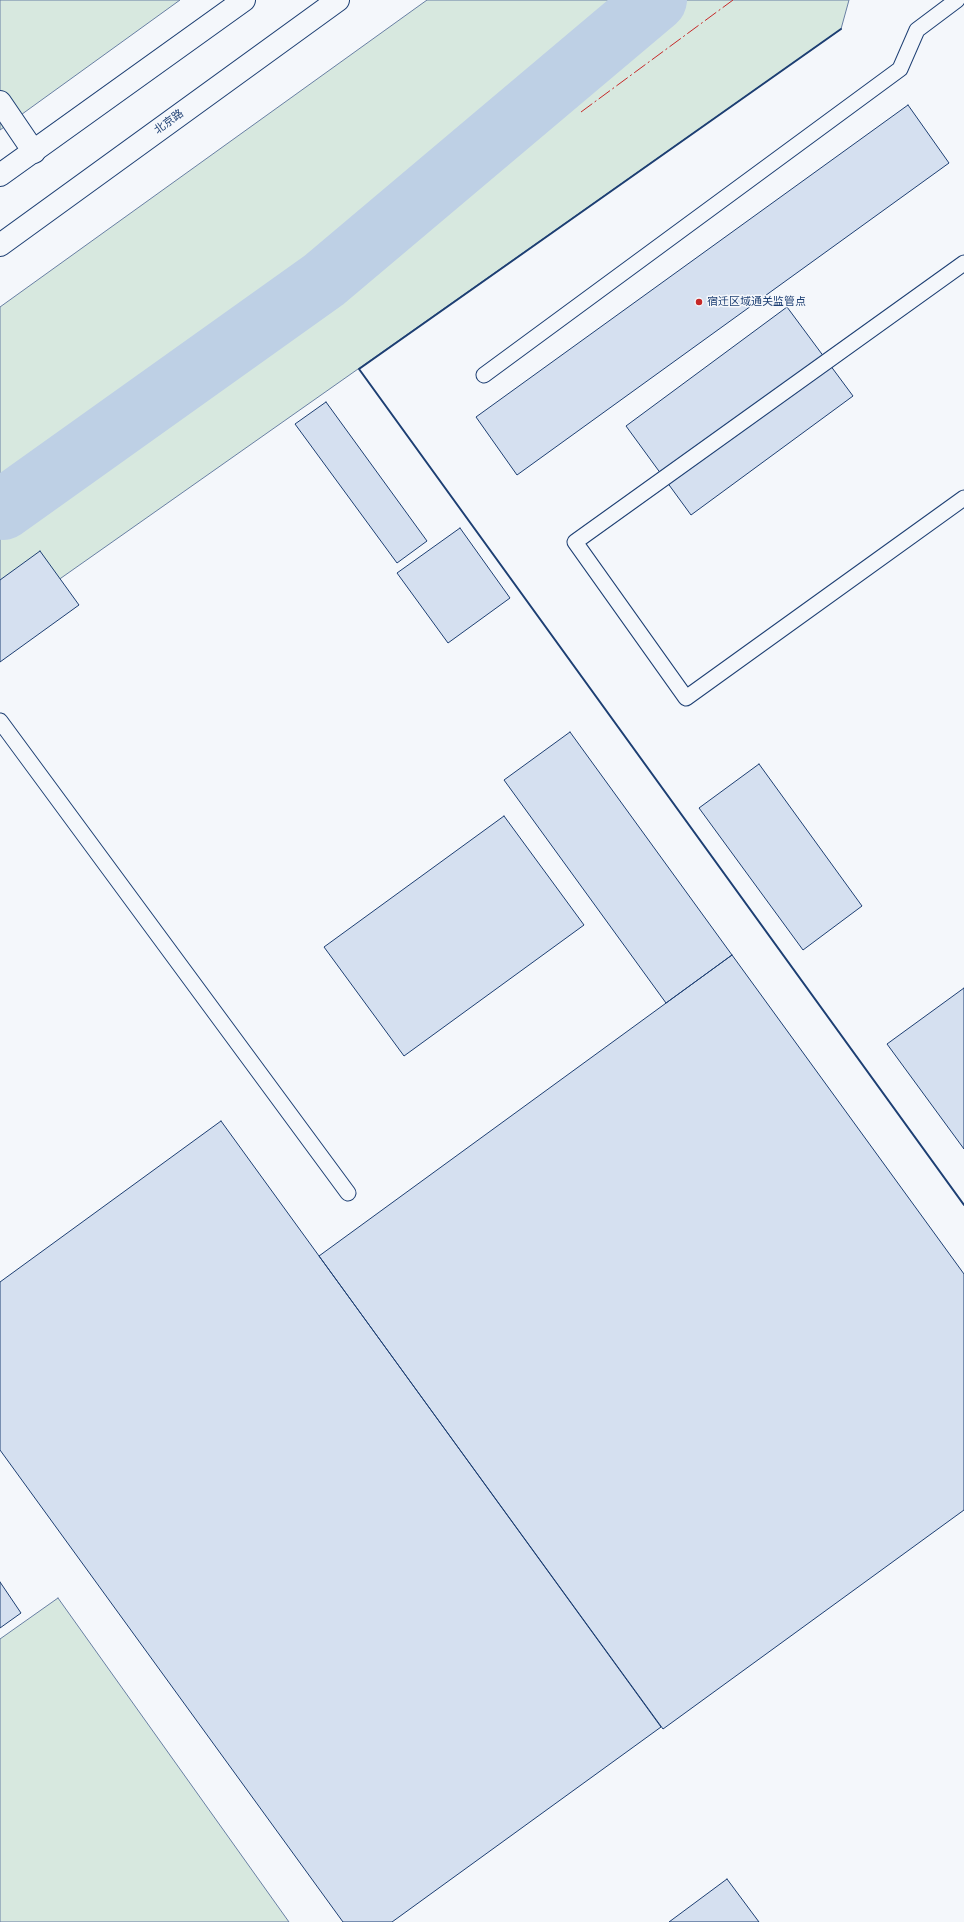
<!DOCTYPE html>
<html>
<head>
<meta charset="utf-8">
<style>
	body { margin:0 }
	canvas { display:block; background:#f4f7fb }
</style>
</head>
<body>
<canvas width="964" height="1922"></canvas>
<script>
const context = document.querySelector('canvas').getContext('2d');
context.lineJoin = 'round';
function fill(path, color) {
  context.fillStyle = color;
  context.fill(path, 'evenodd');
}
function poly(rows) {
  const path = new Path2D();
  for (const r of rows) {
    path.moveTo(r[0], r[1]);
    for (let i = 2; i < r.length; i += 2) path.lineTo(r[i], r[i + 1]);
  }
  return path;
}
function strokePath(path, color, width, dash) {
  context.strokeStyle = color;
  context.lineWidth = width;
  context.lineCap = dash ? 'butt' : 'round';
  context.setLineDash(dash || []);
  context.stroke(path);
}
function label(font, color, halo, rows, align = 'center') {
  context.font = font + ' "Work Sans","Noto Sans SC",sans-serif';
  context.lineWidth = 3;
  context.setLineDash([]);
  context.textBaseline = 'middle';
  context.strokeStyle = halo;
  context.fillStyle = color;
  for (const [text, x, y, turn = 0] of rows) {
    context.save();
    context.translate(x, y);
    context.rotate((+turn || 0) * Math.PI / 180);
    context.textAlign = isNaN(turn) ? turn : align;
    if (halo) context.strokeText(text, 0, 0);
    context.fillText(text, 0, 0);
    context.restore();
  }
}
const green = poly([
	[0,0,180,0,0,130,0,0],
	[427,0,849,0,841,29,0,621,0,307,427,0],
	[58,1598,289,1922,0,1922,0,1639,58,1598]
]);
const river = poly([
	[3,509,324,280,656,0]
]);
const building = poly([
	[908,105,949,163,517,475,476,417,908,105],
	[787,307,853,396,691,515,626,426,787,307],
	[326,402,427,541,397,563,295,424,326,402],
	[460,528,510,598,448,643,397,573,460,528],
	[40,551,79,605,0,662,0,580,40,551],
	[570,732,732,955,666,1003,504,780,570,732],
	[759,764,862,906,803,950,699,808,759,764],
	[504,816,584,925,404,1056,324,947,504,816],
	[732,955,964,1274,964,1510,663,1729,319,1256,732,955],
	[964,988,964,1149,887,1044,964,988],
	[221,1121,661,1727,392,1922,343,1922,0,1450,0,1282,221,1121],
	[0,1582,21,1613,0,1628,0,1582],
	[727,1879,759,1922,669,1922,727,1879]
]);
const lane = poly([
	[964,263,575,542,686,698,964,498],
	[484,375,900,69,917,30,957,0],
	[0,721,348,1193]
]);
const secondary = poly([
	[0,102,34,152]
]);
const primary = poly([
	[0,175,244,0],
	[0,245,338,0]
]);
const wall = poly([
	[841,29,359,369,964,1205]
]);
const power = poly([
	[581,112,733,0]
]);
const markers = [
	[699,302,4,"#c62828"]
];
const streetNames = [
	["北京路",169,122,-36]
];
const poiNames = [
	["宿迁区域通关监管点",707,302]
];
fill(green, '#d7e8df');
strokePath(green, '#687fa3', 1);
strokePath(river, '#bed0e5', 62);
fill(building, '#d5e0f0');
strokePath(building, '#1d3f73', 1);
strokePath(lane, '#1d3f73', 17);
strokePath(secondary, '#1d3f73', 24);
strokePath(primary, '#1d3f73', 24);
strokePath(lane, '#f4f7fb', 15);
strokePath(secondary, '#f4f7fb', 22);
strokePath(primary, '#f4f7fb', 22);
strokePath(wall, '#1d3f73', 2);
strokePath(power, '#c62828', 1, [14, 3, 2, 3]);
for (const [x, y, r, color] of markers) {
  const dot = new Path2D();
  dot.arc(x, y, r, 0, 2 * Math.PI);
  context.fillStyle = color;
  context.fill(dot);
  strokePath(dot, '#f4f7fb', 1.5);
}
label('11px', '#1d3f73', '#f4f7fb', streetNames);
label('11px', '#1d3f73', '#f4f7fb', poiNames, 'left');
</script>
</body>
</html>
